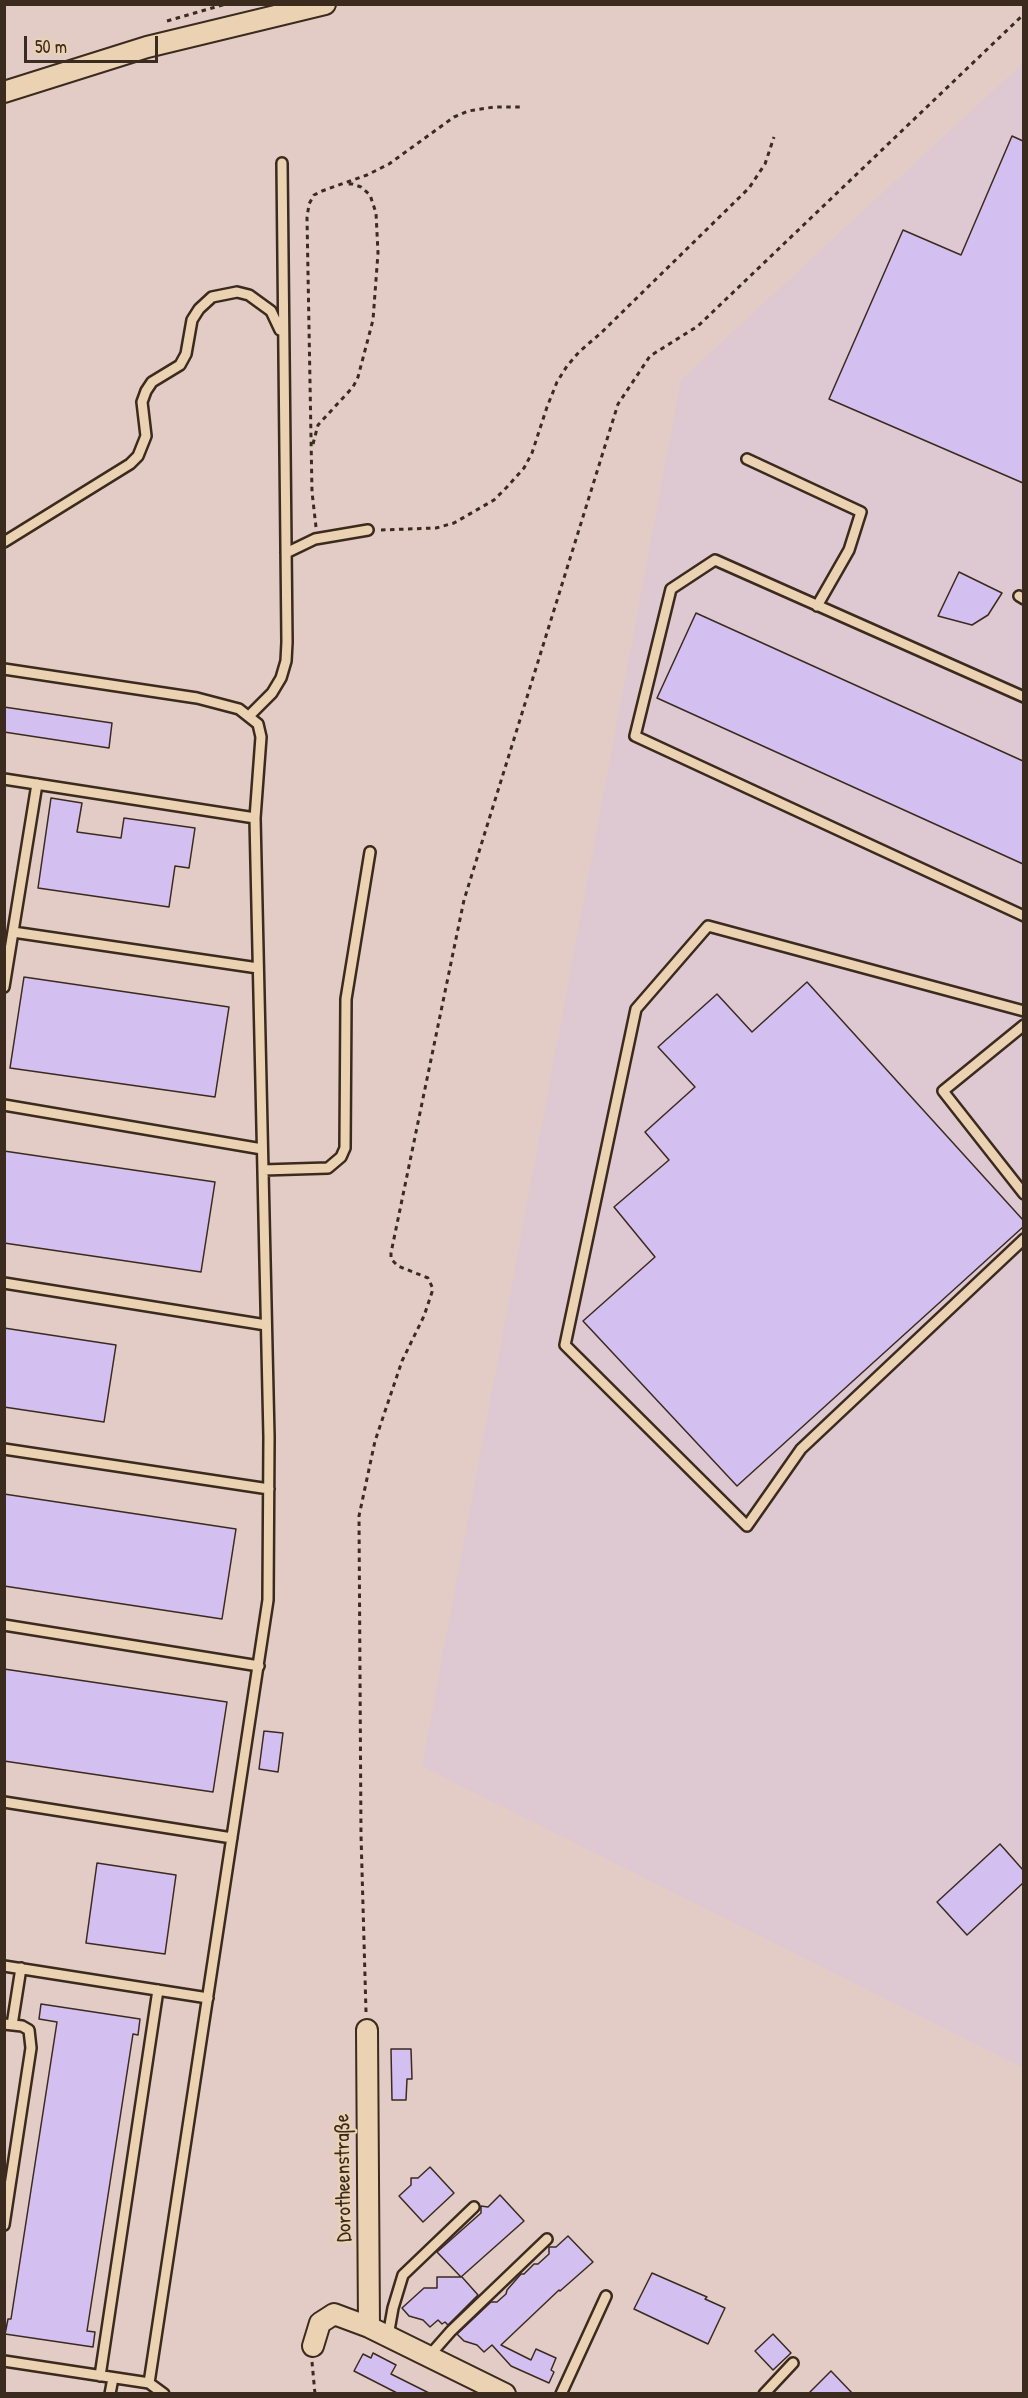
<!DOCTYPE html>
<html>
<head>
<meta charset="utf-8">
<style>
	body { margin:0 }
	#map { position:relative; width:1028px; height:2398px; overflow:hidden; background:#e3ccc5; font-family:"Patrick Hand",sans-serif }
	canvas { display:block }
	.frame { position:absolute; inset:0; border:6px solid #3b2a1e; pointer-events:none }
	.scale { position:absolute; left:24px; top:36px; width:134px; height:27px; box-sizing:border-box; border:3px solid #3b2a1e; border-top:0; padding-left:8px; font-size:18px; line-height:21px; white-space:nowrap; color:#3b2a1e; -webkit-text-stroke:4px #ead2b2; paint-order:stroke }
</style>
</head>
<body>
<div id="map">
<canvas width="1028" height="2398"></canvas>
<div class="frame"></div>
<div class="scale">50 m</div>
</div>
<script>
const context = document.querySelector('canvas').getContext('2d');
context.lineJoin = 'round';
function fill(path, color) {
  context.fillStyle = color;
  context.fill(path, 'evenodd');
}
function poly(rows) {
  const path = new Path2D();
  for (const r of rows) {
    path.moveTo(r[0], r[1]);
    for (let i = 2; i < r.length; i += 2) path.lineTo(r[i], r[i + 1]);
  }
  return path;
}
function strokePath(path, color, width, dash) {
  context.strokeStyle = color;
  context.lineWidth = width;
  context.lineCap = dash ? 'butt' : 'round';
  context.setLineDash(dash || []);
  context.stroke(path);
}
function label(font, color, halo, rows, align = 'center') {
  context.font = font + ' "Patrick Hand",sans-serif';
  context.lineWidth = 4.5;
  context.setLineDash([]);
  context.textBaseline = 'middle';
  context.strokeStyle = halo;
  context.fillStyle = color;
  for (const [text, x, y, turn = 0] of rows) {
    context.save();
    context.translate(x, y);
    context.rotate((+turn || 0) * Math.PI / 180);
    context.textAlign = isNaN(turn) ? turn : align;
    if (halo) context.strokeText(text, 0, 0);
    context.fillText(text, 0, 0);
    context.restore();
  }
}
const built = poly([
	[1023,63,1023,2068,422,1766,681,380]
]);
const building = poly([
	[1012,136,1023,141,1023,483,829,399,903,230,961,255,1012,136],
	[959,572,1002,593,988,615,972,625,938,616,959,572],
	[696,613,1023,761,1023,864,657,698,696,613],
	[4,707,112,723,109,748,4,732,4,707],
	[51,798,82,803,77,832,121,838,124,818,195,828,189,868,175,866,169,907,38,888,51,798],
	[24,977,229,1007,215,1097,10,1068,24,977],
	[807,982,1023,1220,1023,1227,737,1486,583,1321,655,1257,614,1207,669,1160,645,1132,695,1087,658,1047,717,994,752,1032,807,982],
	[4,1151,215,1182,201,1272,4,1243,4,1151],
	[4,1328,116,1345,104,1422,4,1407,4,1328],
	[4,1494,236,1529,222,1619,4,1586,4,1494],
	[4,1669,227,1702,213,1792,4,1761,4,1669],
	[264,1731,283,1733,278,1772,259,1769,264,1731],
	[1000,1844,1023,1870,1023,1883,967,1935,937,1902,1000,1844],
	[97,1863,176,1875,165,1954,86,1943,97,1863],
	[41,2004,140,2019,138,2035,133,2034,87,2331,95,2332,93,2347,5,2334,8,2319,11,2319,57,2022,39,2019,41,2004],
	[391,2049,411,2049,412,2079,407,2079,406,2100,392,2100,391,2049],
	[430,2167,454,2193,423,2222,399,2196,411,2185,411,2178,418,2178,430,2167],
	[500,2195,524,2221,461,2277,437,2252,481,2213,481,2206,488,2207,500,2195],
	[568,2236,593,2262,560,2291,559,2290,501,2345,531,2360,536,2349,556,2358,551,2370,554,2372,549,2383,511,2366,492,2345,484,2352,477,2345,464,2341,457,2334,491,2302,497,2302,506,2294,507,2290,521,2274,524,2274,534,2264,538,2264,549,2254,549,2247,556,2247,568,2236],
	[652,2273,707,2297,705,2299,725,2308,708,2344,634,2309,652,2273],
	[437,2277,462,2277,478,2295,448,2325,445,2322,442,2324,438,2320,430,2327,423,2320,409,2316,402,2308,424,2288,437,2288,437,2277],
	[773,2334,791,2353,773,2370,755,2351,773,2334],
	[373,2353,396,2365,391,2374,431,2394,399,2394,354,2371,363,2354,371,2358,373,2353],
	[831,2371,853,2394,808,2394,831,2371]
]);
const path = poly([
	[167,21,226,4],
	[313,444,318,425,353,387,358,377,373,320,378,253,376,213,370,195,361,187,352,184,346,184],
	[316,527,312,492,307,218,309,204,314,195,322,191,367,175,389,164,454,117,468,111,494,107,522,107],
	[381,530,436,528,454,523,494,500,507,487,524,468,532,453,547,407,557,382,567,366,579,352,602,332,749,188,765,164,774,137],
	[366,2012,361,1835,359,1516,375,1441,402,1361,424,1316,433,1289,428,1278,398,1266,391,1259,391,1253,464,900,618,404,650,356,698,326,1024,14],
	[312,2362,315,2394]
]);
const lane = poly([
	[747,459,861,512,849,550,817,606],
	[4,542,130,464,138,456,146,436,142,402,146,391,152,382,180,365,186,354,192,320,199,309,212,297,237,292,249,295,271,311,280,330],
	[286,553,315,539,368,530],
	[1019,596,1024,599],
	[4,669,197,698,239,709,258,724,261,737,255,818,269,1437,268,1600,149,2383],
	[1024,697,715,560,671,589,635,736,1024,916],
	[250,715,272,693,281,678,286,661,287,642,282,163],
	[4,779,255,818],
	[13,932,258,968],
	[4,987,37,784],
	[1024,1011,708,926,636,1009,565,1345,747,1526,801,1449,1024,1239],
	[1024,1025,943,1091,1024,1194],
	[4,1105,262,1149],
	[263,1170,328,1168,341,1157,345,1148,346,999,370,852],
	[4,1283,266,1325],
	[4,1449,269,1489],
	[4,1625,259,1666],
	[4,1802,232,1838],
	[4,1966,208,1998],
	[4,2024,22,2026,29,2030,31,2048,4,2225],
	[12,2025,21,1968],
	[388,2336,393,2308,403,2275,474,2207],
	[429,2356,451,2331,547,2239],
	[4,2361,149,2383,164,2394],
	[100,2376,158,1990],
	[110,2394,113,2378],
	[561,2394,606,2296],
	[764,2394,793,2363]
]);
const street = poly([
	[4,92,147,47,325,4],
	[367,2030,369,2327],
	[313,2346,320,2323,334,2314,369,2327,505,2394]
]);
const streetNames = [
	["Dorotheenstraße",344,2178,-91]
];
fill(built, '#dec8d2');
fill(building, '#d3bff0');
strokePath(building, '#3b2a1e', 1.5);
strokePath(lane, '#3b2a1e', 14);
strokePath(street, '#3b2a1e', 24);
strokePath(path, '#3b2a1e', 3, [4.5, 4.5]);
strokePath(lane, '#ead2b2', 9);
strokePath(street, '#ead2b2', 20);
label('21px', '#3b2a1e', '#ead2b2', streetNames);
</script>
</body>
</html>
